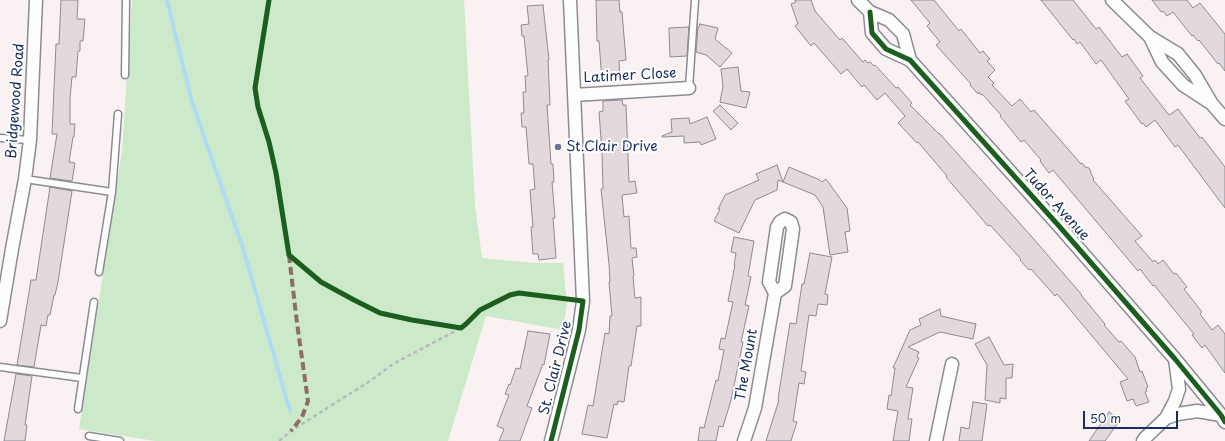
<!DOCTYPE html>
<html>
<head>
<meta charset="utf-8">
<style>
	body { margin:0 }
	#map { position:relative; width:1225px; height:441px; overflow:hidden; background:#faf2f2; font-family:"Playpen Sans",sans-serif }
	canvas { display:block }
	.scale { position:absolute; left:1083px; top:411px; width:95px; height:18px; box-sizing:border-box; border:2px solid #1b2f5e; border-top:0; padding-left:5px; font-size:12px; line-height:14px; white-space:nowrap; color:#1b2f5e; -webkit-text-stroke:3px #fff; paint-order:stroke }
</style>
</head>
<body>
<div id="map">
<canvas width="1225" height="441"></canvas>
<div class="scale">50 m</div>
</div>
<script>
const context = document.querySelector('canvas').getContext('2d');
context.lineJoin = 'round';
function fill(path, color) {
  context.fillStyle = color;
  context.fill(path, 'evenodd');
}
function poly(rows) {
  const path = new Path2D();
  for (const r of rows) {
    path.moveTo(r[0], r[1]);
    for (let i = 2; i < r.length; i += 2) path.lineTo(r[i], r[i + 1]);
  }
  return path;
}
function strokePath(path, color, width, dash) {
  context.strokeStyle = color;
  context.lineWidth = width;
  context.lineCap = dash ? 'butt' : 'round';
  context.setLineDash(dash || []);
  context.stroke(path);
}
function label(font, color, halo, rows, align = 'center') {
  context.font = font + ' "Playpen Sans",sans-serif';
  context.lineWidth = 4;
  context.setLineDash([]);
  context.textBaseline = 'middle';
  context.strokeStyle = halo;
  context.fillStyle = color;
  for (const [text, x, y, turn = 0] of rows) {
    context.save();
    context.translate(x, y);
    context.rotate((+turn || 0) * Math.PI / 180);
    context.textAlign = isNaN(turn) ? turn : align;
    if (halo) context.strokeText(text, 0, 0);
    context.fillText(text, 0, 0);
    context.restore();
  }
}
const green = poly([
	[132,0,464,0,475,205,482,258,535,263,563,263,567,305,563,330,486,316,448,441,155,441,79,429,122,151]
]);
const stream = poly([
	[167,0,192,102,243,248,290,411]
]);
const building = poly([
	[61,0,78,0,77,19,85,19,83,41,80,41,80,51,78,51,76,77,72,77,70,98,70,124,75,124,74,137,73,137,69,162,75,163,72,181,50,178,57,134,52,134,56,44,59,44,61,0],
	[596,0,619,0,620,12,622,12,626,60,619,61,620,80,602,81,599,41,597,41,596,0],
	[795,0,811,0,815,11,840,40,842,38,863,62,865,60,868,63,870,62,874,66,875,65,896,88,898,87,912,103,910,105,939,134,939,133,1032,237,1082,295,1081,295,1105,324,1104,325,1119,342,1121,341,1135,357,1140,372,1142,371,1148,387,1146,388,1147,391,1145,392,1149,402,1136,406,1133,399,1127,401,1120,382,1128,379,1057,294,1055,296,1031,269,1029,270,1020,260,1021,259,990,225,988,226,946,177,947,176,918,142,917,143,898,123,905,116,885,93,877,100,864,85,862,87,847,69,841,74,814,43,811,46,795,26,798,24,791,4,796,2,795,0],
	[911,0,934,0,959,31,961,29,980,53,983,51,990,59,987,61,995,70,988,77,994,83,992,85,1012,106,1020,99,1031,112,1034,110,1081,164,1082,163,1085,167,1089,168,1091,172,1091,174,1094,179,1093,180,1142,236,1135,241,1153,262,1155,260,1158,264,1163,260,1174,274,1176,273,1187,287,1184,289,1202,312,1200,314,1212,330,1218,325,1225,334,1225,373,1205,345,1202,348,1192,335,1194,334,1154,285,1153,286,1140,269,1138,271,1053,170,1049,173,1040,161,1041,160,1024,140,1021,142,1000,116,1001,115,982,94,981,95,979,92,978,94,970,85,971,84,936,45,940,42,927,26,930,23,911,0],
	[1041,0,1073,0,1096,29,1099,27,1122,57,1127,54,1143,76,1140,78,1169,115,1178,109,1200,138,1202,137,1225,167,1225,208,1178,145,1175,147,1155,120,1146,127,1143,123,1142,124,1125,101,1129,99,1101,60,1096,64,1080,42,1077,44,1074,39,1073,40,1041,0],
	[1152,0,1187,0,1193,8,1200,3,1225,34,1225,71,1219,63,1218,64,1199,40,1198,41,1193,35,1192,36,1173,12,1167,16,1163,11,1161,12,1152,0],
	[543,5,549,60,548,60,550,105,547,105,551,164,553,164,554,182,552,182,555,218,553,218,556,258,539,260,538,254,533,254,531,227,533,227,530,190,535,189,533,164,529,164,526,127,522,127,521,113,524,113,523,92,526,92,525,76,528,76,524,36,522,36,521,25,529,24,527,6,543,5],
	[700,24,718,28,715,39,732,53,720,67,706,55,696,52,698,27,699,27,700,24],
	[689,27,687,56,670,57,669,28,689,27],
	[738,67,741,91,750,92,746,108,720,102,723,86,721,69,738,67],
	[622,100,623,105,626,105,629,182,635,181,637,193,622,195,624,217,629,216,631,248,636,248,637,257,632,258,634,276,633,277,635,298,641,297,641,326,637,326,631,366,629,366,624,402,618,401,617,405,614,404,607,438,582,434,588,405,593,406,605,333,609,334,610,316,612,316,609,282,610,282,609,264,601,189,603,189,602,152,599,112,603,111,603,101,622,100],
	[720,105,738,123,731,130,713,111,720,105],
	[707,117,716,139,701,145,700,142,684,143,684,136,662,137,662,136,672,132,671,119,689,118,690,124,707,117],
	[777,165,783,182,789,167,820,180,822,182,826,179,847,208,850,231,845,232,848,252,830,255,823,207,815,195,778,180,777,190,755,200,739,233,714,221,720,209,718,209,725,195,759,180,756,174,777,165],
	[50,187,72,191,58,282,55,295,54,295,50,315,48,315,46,326,41,325,34,367,17,365,31,280,36,280,50,187],
	[734,237,754,241,748,276,751,277,745,305,749,306,741,342,743,342,731,400,723,427,719,426,716,441,698,441,700,427,704,428,716,380,718,381,724,350,719,349,721,338,725,339,733,302,728,301,735,265,734,265,736,253,731,252,734,237],
	[810,253,832,257,825,294,828,295,827,305,818,304,816,316,809,315,801,371,806,372,804,384,799,383,793,421,797,422,791,441,766,441,779,400,778,399,790,323,796,324,802,284,804,284,810,253],
	[940,309,941,316,976,324,973,339,940,332,908,347,919,352,917,357,919,358,906,387,913,388,908,419,912,419,909,441,893,441,898,411,887,409,889,395,891,396,895,368,893,368,910,330,921,325,919,319,940,309],
	[528,331,550,334,544,365,543,364,527,406,532,408,520,441,499,441,504,429,497,426,509,395,505,394,509,384,510,385,516,368,520,369,528,331],
	[989,337,1004,365,1013,364,1012,378,1006,378,1006,399,1000,398,1000,403,985,400,987,365,975,344,989,337],
	[16,374,32,376,25,425,27,425,25,441,4,441,16,374],
	[973,402,987,404,982,441,959,441,961,427,969,429,973,402],
	[1109,412,1120,420,1105,441,1089,441,1109,412]
]);
const path = poly([
	[279,441,291,431,370,381,393,364,461,328,466,324,480,310,510,295,519,293,571,299]
]);
const service = poly([
	[125,75,126,0],
	[689,88,695,0],
	[0,138,30,140],
	[25,179,112,192],
	[99,272,112,192,118,114],
	[0,367,82,378],
	[78,409,94,302],
	[89,436,120,441]
]);
const minor = poly([
	[858,0,870,12,889,20,903,34,910,60],
	[1112,0,1150,37,1178,54,1195,75,1212,104,1225,119],
	[870,12,872,33,886,49,910,60,1059,226,1175,359,1221,415,1225,422],
	[1150,37,1162,62,1183,85,1209,102],
	[574,95,689,88],
	[0,321,12,249,25,179,30,140,36,0],
	[1166,418,1178,414,1197,411,1221,415],
	[551,441,579,330,583,301,570,0],
	[744,441,755,408,775,293,769,282,777,227,780,222,785,219,791,222,793,229,785,286,775,293],
	[936,441,952,364],
	[1143,441,1145,438,1166,418,1175,401,1179,389,1175,359]
]);
const quiet = poly([
	[289,255,297,323,308,401,302,417,291,431]
]);
const cycleway = poly([
	[269,0,255,88,258,107,269,142,276,173,289,255,321,282,354,300,380,313,412,320,461,328,466,324,480,310,510,295,519,293,583,301,579,330,551,441],
	[870,12,872,33,886,49,910,60,1059,226,1175,359,1221,415,1225,422]
]);
const markers = [
	[558,147,4,"#697392"]
];
const streetNames = [
	["Latimer Close",630,76,-3],
	["Bridgewood Road",16,101,-86],
	["Tudor Avenue",1056,205,48],
	["The Mount",747,365,-80],
	["St. Clair Drive",556,368,-76]
];
const poiNames = [
	["St.Clair Drive",566,147]
];
fill(green, '#cceaca');
strokePath(stream, '#b0dbf2', 4);
fill(building, '#e3d8db');
strokePath(building, '#8b8c94', 1);
strokePath(service, '#8b8c94', 9);
strokePath(minor, '#8b8c94', 15);
strokePath(path, '#b9babf', 2.5, [4, 3]);
strokePath(service, '#fefdfd', 6);
strokePath(minor, '#fefdfd', 12);
strokePath(quiet, '#8d6e63', 4, [8, 4]);
strokePath(cycleway, '#1b5e20', 5);
for (const [x, y, r, color] of markers) {
  const dot = new Path2D();
  dot.arc(x, y, r, 0, 2 * Math.PI);
  context.fillStyle = color;
  context.fill(dot);
  strokePath(dot, '#fff', 1.5);
}
label('14px', '#1b2f5e', '#fff', streetNames);
label('14px', '#1b2f5e', '#fff', poiNames, 'left');
</script>
</body>
</html>
